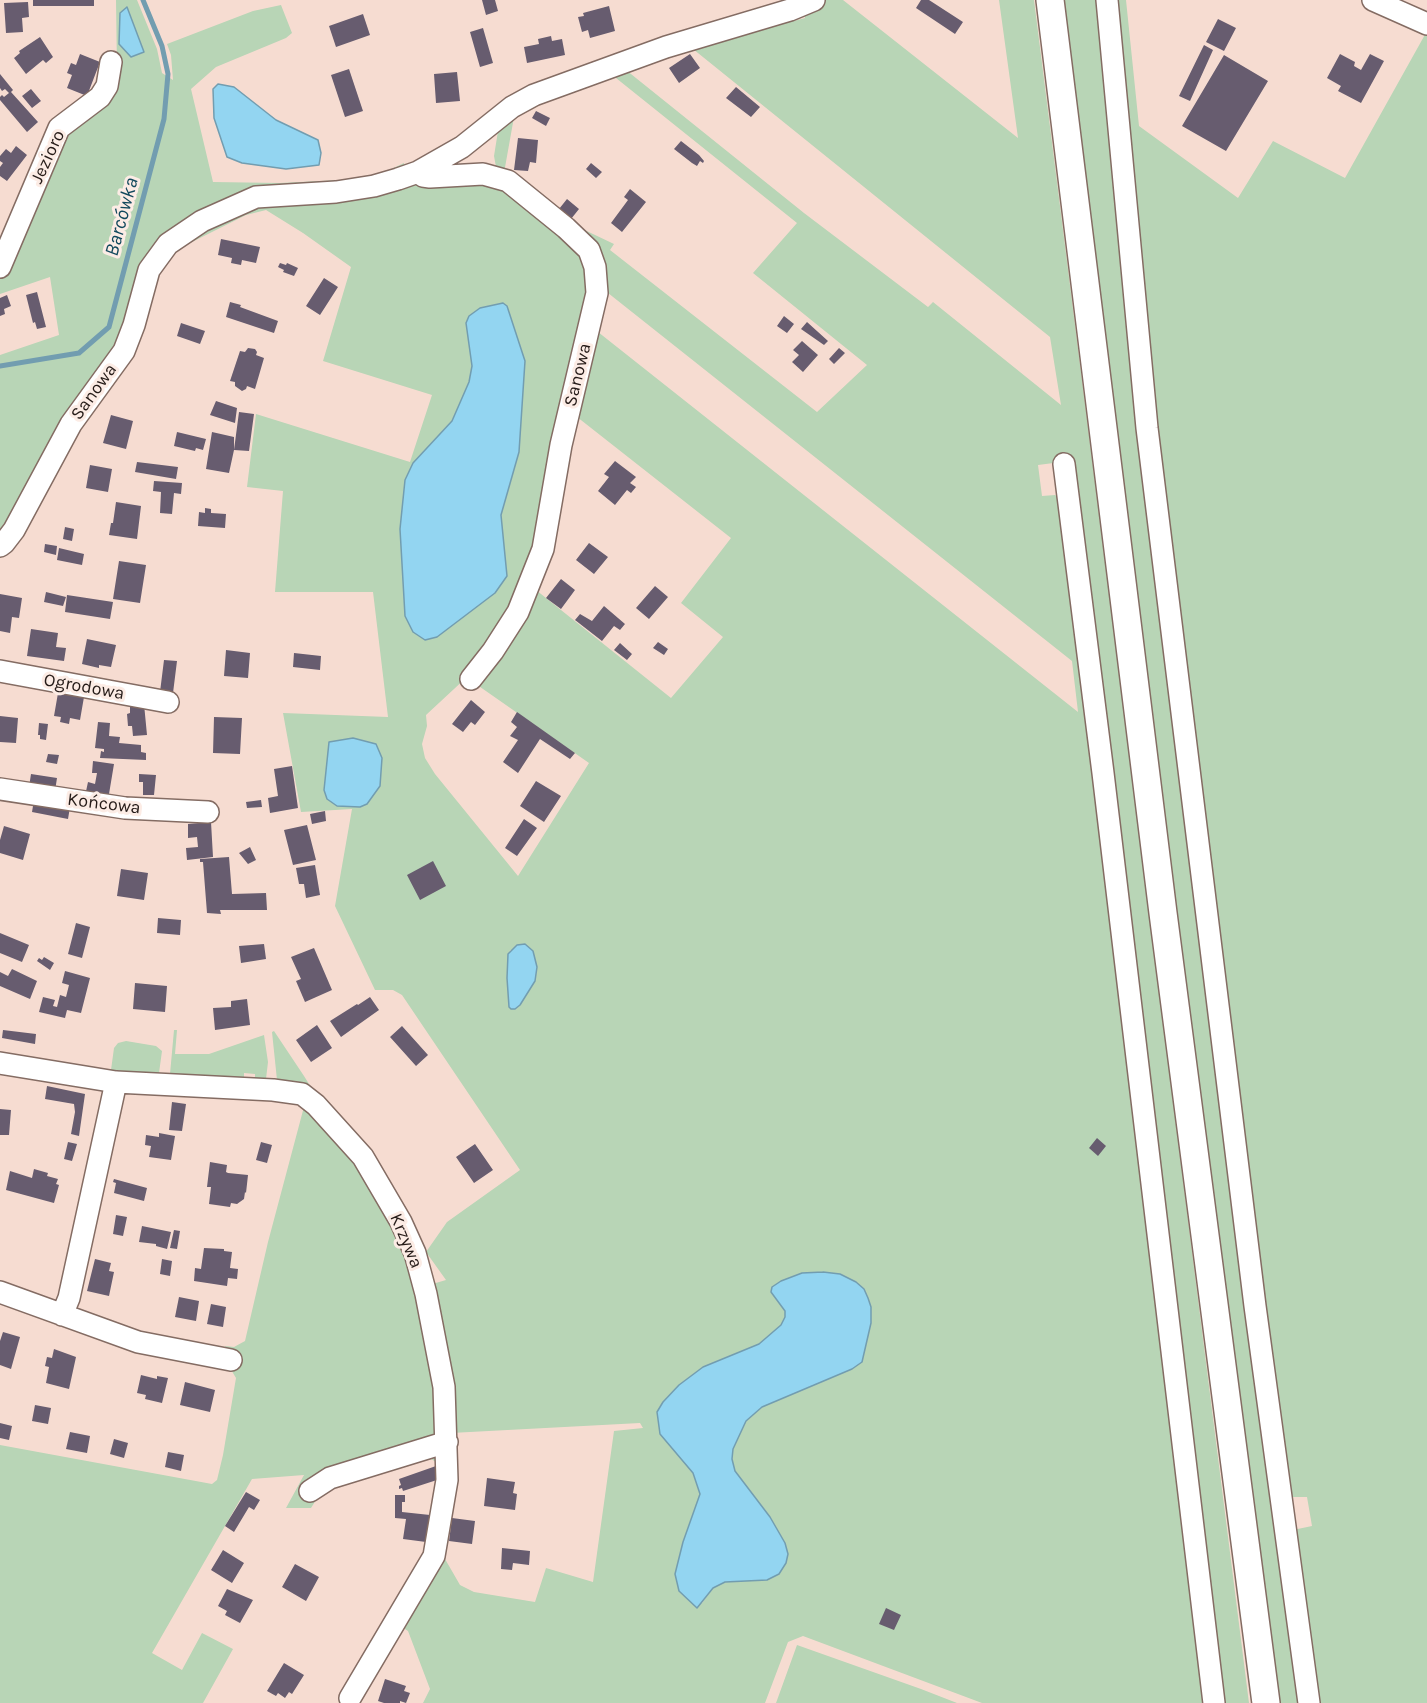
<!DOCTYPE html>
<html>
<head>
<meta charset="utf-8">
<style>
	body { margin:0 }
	canvas { display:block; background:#f6dcd1 }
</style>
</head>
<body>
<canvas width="1427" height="1703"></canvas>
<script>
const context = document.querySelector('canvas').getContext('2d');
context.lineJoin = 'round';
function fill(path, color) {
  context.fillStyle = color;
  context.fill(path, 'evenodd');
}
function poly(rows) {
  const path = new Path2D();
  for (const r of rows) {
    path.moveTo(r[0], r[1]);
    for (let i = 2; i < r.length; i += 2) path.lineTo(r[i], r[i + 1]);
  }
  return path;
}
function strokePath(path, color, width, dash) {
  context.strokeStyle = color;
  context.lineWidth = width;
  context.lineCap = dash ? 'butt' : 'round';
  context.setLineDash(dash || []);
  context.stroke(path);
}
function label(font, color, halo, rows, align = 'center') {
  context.font = font + ' Karla,sans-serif';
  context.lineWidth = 6;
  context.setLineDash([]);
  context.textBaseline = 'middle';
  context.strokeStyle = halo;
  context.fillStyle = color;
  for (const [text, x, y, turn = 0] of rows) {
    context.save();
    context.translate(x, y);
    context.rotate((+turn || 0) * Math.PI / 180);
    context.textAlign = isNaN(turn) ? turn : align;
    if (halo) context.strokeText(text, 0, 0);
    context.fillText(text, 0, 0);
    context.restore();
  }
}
const green = poly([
	[116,0,137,0,157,49,162,73,173,80,171,55,167,44,253,11,281,5,292,33,286,38,216,67,191,89,213,182,280,183,342,180,381,174,404,163,406,172,280,189,182,229,129,330,0,539,0,355,59,335,50,277,0,294,0,272,58,138,117,70],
	[823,0,843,0,1018,138,999,0,1034,0,1249,1703,1219,1703,1069,461,1038,465,1042,496,1055,495,1062,501,1207,1703,982,1703,803,1636,788,1642,765,1703,423,1703,430,1689,408,1631,399,1625,441,1552,460,1585,474,1592,535,1602,546,1568,593,1582,614,1431,643,1428,640,1423,451,1433,429,1285,446,1280,426,1252,447,1222,520,1170,402,995,393,990,375,990,335,906,352,809,301,812,283,713,388,717,373,592,275,592,283,491,247,487,256,414,410,462,432,395,323,361,351,267,303,233,266,210,246,215,184,246,181,241,243,206,413,181,487,179,582,247,592,287,526,585,468,676,426,715,427,726,422,744,425,758,435,774,518,876,589,763,473,682,536,590,671,698,723,637,681,603,731,538,572,413,593,328,1078,712,1072,661,603,289,574,225,614,244,610,250,817,412,867,365,753,273,797,223,611,74,626,70,804,213,928,307,933,302,1061,405,1050,337,693,49,792,18,794,21,805,18,804,12],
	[466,323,519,452,501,515,507,576,413,463,452,421,469,382,472,366],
	[510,950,537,967,535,981,520,1005,509,1007,507,978],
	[864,1289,871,1307,852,1369,762,1407,746,1421,733,1449,732,1459,735,1471,770,1517,785,1543,788,1554,767,1580,725,1582,713,1588,702,1603,675,1574,683,1542,700,1494,693,1473,657,1413,663,1402,679,1385,703,1367,759,1344,781,1325,785,1317,785,1311,771,1292],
	[1064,0,1098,0,1147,522,1153,525,1304,1703,1276,1703,1126,514],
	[1112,0,1126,0,1139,126,1238,198,1273,141,1345,178,1427,31,1427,1703,1313,1703,1288,1531,1312,1526,1307,1497,1293,1497,1287,1494,1170,589],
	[537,103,514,117,504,173,496,167,494,156,499,125],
	[174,1030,177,1030,175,1054,209,1054,264,1035,268,1062,266,1079,260,1083,255,1078,255,1074,244,1073,244,1078,175,1080,170,1074],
	[274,1031,304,1076,314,1092,281,1085,277,1080,272,1032],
	[126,1041,156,1046,162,1051,159,1073,153,1079,116,1077,111,1070,114,1048,118,1043],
	[305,1103,315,1109,337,1133,375,1184,401,1228,413,1255,426,1305,445,1434,432,1443,324,1478,316,1482,304,1495,311,1499,317,1491,331,1483,431,1450,439,1452,443,1459,444,1474,433,1548,430,1555,353,1688,351,1687,432,1548,442,1472,440,1465,427,1456,321,1492,311,1508,286,1508,304,1475,252,1479,152,1653,182,1670,202,1633,233,1649,203,1703,0,1703,0,1445,212,1484,217,1480,223,1455,236,1378,230,1368,226,1368,228,1362,235,1362,236,1354,228,1352,225,1346,234,1347,245,1341,268,1242],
	[797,1645,921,1689,957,1703,776,1703]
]);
const water = poly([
	[127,7,144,52,131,57,119,44,120,13,127,7],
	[218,84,234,87,276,120,318,140,321,153,319,165,286,169,242,163,227,157,214,118,213,89,218,84],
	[503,303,507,306,525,361,519,452,501,515,507,576,495,593,437,637,425,640,413,632,405,616,400,529,405,480,413,463,452,421,469,382,472,366,466,323,469,316,480,308,503,303],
	[353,738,376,744,382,758,380,786,367,804,360,807,337,806,327,799,324,790,329,742,353,738],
	[525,944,533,951,537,967,535,981,520,1005,515,1009,511,1009,509,1007,507,978,508,954,517,945,525,944],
	[823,1272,840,1274,856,1282,864,1289,868,1298,871,1307,871,1323,862,1362,852,1369,762,1407,746,1421,733,1449,732,1459,735,1471,770,1517,785,1543,788,1554,786,1563,779,1574,767,1580,725,1582,713,1588,697,1608,679,1591,675,1574,683,1542,700,1494,693,1473,660,1434,657,1412,663,1402,679,1385,703,1367,759,1344,781,1325,785,1317,785,1311,771,1292,772,1287,781,1281,802,1273,823,1272]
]);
const stream = poly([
	[0,366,79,353,109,327,164,119,168,74,162,46,143,0]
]);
const building = poly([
	[33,0,94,0,94,6,33,6],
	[482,0,495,0,498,11,486,15],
	[921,0,929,0,963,22,955,34,916,8],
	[28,2,29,17,22,18,23,32,6,33,4,3],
	[609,6,615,31,590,38,588,30,582,32,578,17,584,16,583,13],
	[363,14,370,35,336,47,329,26],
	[1218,19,1236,28,1224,51,1206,42],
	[483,28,493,63,480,67,470,32],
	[551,36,552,41,562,39,565,55,527,63,524,47,539,44,538,39],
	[40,37,53,57,46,63,43,60,26,74,14,58,20,53,19,51],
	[1204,45,1213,50,1190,101,1179,96],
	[80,54,100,62,87,96,67,88,72,75,67,73,71,63,76,65],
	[690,54,700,68,679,83,669,68],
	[1340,54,1355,62,1354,66,1361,70,1370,54,1384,61,1361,103,1338,91,1341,86,1327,78],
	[1224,55,1268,81,1226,151,1182,126],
	[349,69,363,111,345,117,331,75],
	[457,72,460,101,436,103,434,74],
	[0,74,13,90,11,92,38,122,27,132,0,100,0,97,2,95,4,97,9,93,5,89,2,91,0,88],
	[736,87,760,107,751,117,726,98],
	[31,89,41,101,32,108,22,96],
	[536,111,550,118,546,126,532,118],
	[518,138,538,140,536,163,530,162,528,171,514,170],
	[681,141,699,155,704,161,703,163,700,161,697,166,692,163,674,149],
	[16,146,27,155,7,181,0,176,0,167,3,163,0,161,0,156,6,149,11,153],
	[591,163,602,172,596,178,586,169],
	[630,189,646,202,622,232,611,223,628,200,624,197],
	[567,199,579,209,571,219,559,209],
	[221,239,260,247,256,263,242,260,241,265,231,263,232,258,218,255],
	[280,263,286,265,287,263,298,268,294,276,283,272,284,270,278,267],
	[324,278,338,287,320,315,306,306],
	[37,292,46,327,37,329,35,322,33,323,26,295],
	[7,295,11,306,4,309,5,314,0,316,0,298],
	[230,302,241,305,240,307,278,321,274,333,226,317],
	[784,316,794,324,787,333,777,326],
	[807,322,828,341,824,345,801,329],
	[181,323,205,331,200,344,177,336],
	[802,341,818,355,803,372,792,362,799,355,793,350],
	[248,348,255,349,257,352,256,355,264,358,255,389,247,386,246,389,242,391,235,386,235,382,230,381,240,351,245,352],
	[839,348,845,353,834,364,829,359],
	[216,401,237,408,235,423,210,415],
	[239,412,254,414,249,451,234,450,229,473,206,469,212,432,234,437,234,450],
	[111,415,133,421,126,449,103,443],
	[177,432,206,439,203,450,196,448,195,451,174,446],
	[615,461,636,477,630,483,636,487,631,493,627,490,615,505,598,491,609,477,604,474],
	[137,462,178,467,176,479,135,472],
	[90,465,112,469,108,492,86,488],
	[154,481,182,483,181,494,174,493,172,514,160,513,161,492,153,491],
	[116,502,141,506,137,539,109,535,111,523,113,523],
	[205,508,211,509,211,513,226,514,225,528,198,526,199,512,205,513],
	[65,527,74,529,72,541,63,539],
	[589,543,608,557,594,574,576,560],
	[45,544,57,546,56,555,44,552],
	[59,548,84,554,82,565,57,560],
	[119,561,146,565,140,603,113,599],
	[561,579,575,590,561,609,546,598],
	[655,586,668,597,649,619,636,608],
	[46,592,66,597,63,606,44,602],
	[0,594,22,598,19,618,12,617,10,633,0,631],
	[67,595,113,602,110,619,65,612],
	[604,606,625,624,620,630,614,626,602,641,575,620,580,614,592,621],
	[31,629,58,633,56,647,66,648,64,661,27,656],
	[87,639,116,645,111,667,99,665,99,668,82,664],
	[658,642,668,649,664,655,653,648],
	[620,643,632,654,627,660,614,650],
	[226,650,250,653,248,678,224,676],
	[294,653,321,656,320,670,293,667],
	[164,660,177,661,173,693,160,692],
	[58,693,84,697,80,720,70,718,69,724,60,722,61,717,54,716],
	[471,700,485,712,475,725,471,722,463,732,452,724],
	[144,704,147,735,133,736,132,726,128,726,127,714,130,713,130,705],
	[517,712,575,753,570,759,540,739,518,773,503,762,518,740,510,736,517,727,511,722],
	[0,716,18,718,16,743,0,742],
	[214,717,242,718,240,754,213,753],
	[98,722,110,723,109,736,120,737,119,743,141,745,141,752,146,753,146,760,100,758,101,751,104,752,104,749,95,748],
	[39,723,48,724,46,740,40,739,40,735,38,735],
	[48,754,59,755,57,764,46,762],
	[93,761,114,764,108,800,85,796,88,782,95,784,97,773,92,773],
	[292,766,298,808,270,813,268,798,278,796,274,769],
	[31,774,57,778,55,791,29,787],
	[139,774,156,775,154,795,143,795,143,782,139,782],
	[536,781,561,796,544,822,520,806],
	[34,800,70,807,68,819,32,812],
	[261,800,262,807,247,808,246,802],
	[325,811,326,821,312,824,310,814],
	[524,819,537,828,517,856,505,848],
	[211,822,213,857,187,860,186,848,198,847,197,837,188,838,188,824],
	[307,825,316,860,293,865,284,830],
	[4,826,30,834,23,860,0,853,0,840],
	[250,847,256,860,248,864,239,853],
	[229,857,232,894,266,893,267,910,220,910,221,914,207,913,203,862,200,862,200,859],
	[433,861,446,886,420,900,407,875],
	[315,865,320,895,306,898,304,884,299,884,296,868],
	[121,869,148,873,144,900,117,896],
	[158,918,181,920,180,935,157,933],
	[76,923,90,927,82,958,68,954],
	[0,933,29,945,22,962,0,953],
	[264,944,266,959,241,963,239,946],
	[314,948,332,990,305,1002,296,981,301,979,291,957],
	[44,957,54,963,50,970,37,961,39,958,42,960],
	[12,969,37,981,30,999,0,986,0,972,8,976],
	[65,971,90,978,81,1013,67,1010,65,1018,39,1012,43,997,55,1000,53,1006,57,1007,60,995,66,997,69,985,62,983],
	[135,983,167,986,165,1012,133,1009],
	[370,997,379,1010,341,1037,330,1021,357,1004,358,1005],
	[247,999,250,1025,215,1030,213,1008,231,1007,231,1001],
	[317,1025,332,1048,311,1062,296,1040],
	[402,1026,428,1055,416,1066,390,1037],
	[3,1030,36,1034,35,1044,2,1038],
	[47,1086,85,1094,79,1136,71,1134,75,1112,74,1104,45,1099],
	[172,1102,186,1104,182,1131,169,1130],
	[0,1109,11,1110,9,1135,0,1135],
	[159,1133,175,1136,171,1160,149,1157,151,1146,145,1145,146,1135,159,1137],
	[1097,1138,1106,1146,1098,1156,1089,1148],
	[68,1142,77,1144,72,1161,64,1159],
	[261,1142,272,1145,267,1163,256,1160],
	[475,1144,493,1170,474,1183,456,1157],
	[210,1162,227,1165,226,1172,228,1173,248,1175,246,1193,245,1192,244,1199,237,1204,231,1203,230,1207,209,1204,211,1187,207,1187],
	[34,1169,48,1173,47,1176,58,1179,56,1184,59,1185,54,1203,6,1190,10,1171,32,1178],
	[114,1179,147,1188,144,1201,114,1193,116,1183,113,1182],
	[116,1215,127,1217,123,1236,113,1234],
	[142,1226,171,1232,167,1249,156,1246,156,1244,139,1242],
	[174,1230,180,1231,177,1249,170,1248],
	[204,1248,224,1249,224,1251,232,1252,230,1268,238,1269,237,1279,228,1278,227,1286,194,1281,195,1268,201,1269],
	[95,1259,111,1263,109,1271,114,1272,109,1296,87,1291],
	[162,1259,172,1261,170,1276,160,1274],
	[179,1297,199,1301,196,1321,175,1317],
	[211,1304,226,1307,223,1327,207,1324],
	[3,1332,20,1337,11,1369,0,1365,0,1341],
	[54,1349,76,1357,69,1389,46,1383,49,1367,45,1366,47,1357,52,1358],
	[141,1375,157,1379,157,1376,168,1378,162,1403,145,1399,146,1395,137,1393],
	[185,1382,215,1390,210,1412,180,1405],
	[35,1405,51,1408,48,1424,32,1421],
	[0,1423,12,1426,9,1440,0,1438],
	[70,1432,90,1436,87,1453,66,1449],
	[114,1439,128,1443,124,1458,110,1454],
	[168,1452,184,1455,181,1471,165,1467],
	[436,1466,440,1479,403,1491,402,1488,399,1489,399,1486,401,1485,399,1479],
	[487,1478,515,1482,513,1493,517,1494,515,1510,484,1506],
	[246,1492,260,1500,254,1510,249,1507,234,1532,225,1526],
	[395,1495,405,1495,405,1502,402,1502,402,1512,430,1515,426,1542,403,1539,406,1519,395,1518],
	[452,1518,475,1521,472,1544,449,1541],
	[502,1548,530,1551,529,1565,513,1563,512,1570,501,1569],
	[223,1550,244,1563,232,1583,211,1570],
	[295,1564,319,1577,306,1601,282,1587],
	[227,1589,253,1600,240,1623,225,1615,227,1611,218,1606],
	[886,1608,901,1615,894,1630,879,1624],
	[284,1663,304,1675,292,1694,289,1692,285,1698,278,1693,276,1696,267,1691],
	[385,1679,406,1686,404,1691,410,1693,406,1703,400,1701,400,1703,384,1703,378,1701]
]);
const minor = poly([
	[1107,0,1147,428,1255,1306,1309,1703],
	[1373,0,1427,24],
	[418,172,423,176,430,177,483,174,508,181,566,228,589,250,595,267,597,293,561,445,543,549,518,612,493,651,471,679],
	[0,267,59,128,100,97,107,86,111,62],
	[1064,464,1103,773,1214,1703],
	[0,546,4,543,14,530,71,424,124,351,134,325,149,270,168,244,202,221,256,197,336,192,374,186,398,179,418,172,462,147,512,107,534,95,666,47,790,10,814,0],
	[0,671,168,702],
	[0,789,125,808,208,812],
	[0,1063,116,1082,273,1090,302,1094,316,1105,363,1157,401,1222,415,1253,426,1294,444,1387,447,1480,434,1556,350,1698],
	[0,1292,138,1342,231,1360],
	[62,1315,69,1298,116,1082],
	[310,1491,330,1478,447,1442]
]);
const major = poly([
	[1050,0,1163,913,1266,1703]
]);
const streetNames = [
	["Jezioro",48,157,-65],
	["Sanowa",578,375,-76],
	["Sanowa",94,392,-54],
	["Ogrodowa",84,687,10],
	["Końcowa",104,804,7],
	["Krzywa",406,1241,67]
];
const waterNames = [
	["Barcówka",122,217,-75]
];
fill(green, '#b8d5b6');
fill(water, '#93d5f1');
strokePath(water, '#729db0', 1.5);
strokePath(stream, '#729db0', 5);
fill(building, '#675c6f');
strokePath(minor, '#846c63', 24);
strokePath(major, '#846c63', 30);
strokePath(minor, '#fff', 21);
strokePath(major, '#fff', 27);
label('18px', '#251b18', '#fcece5', streetNames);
label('italic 20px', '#12495d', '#fcece5', waterNames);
</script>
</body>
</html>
